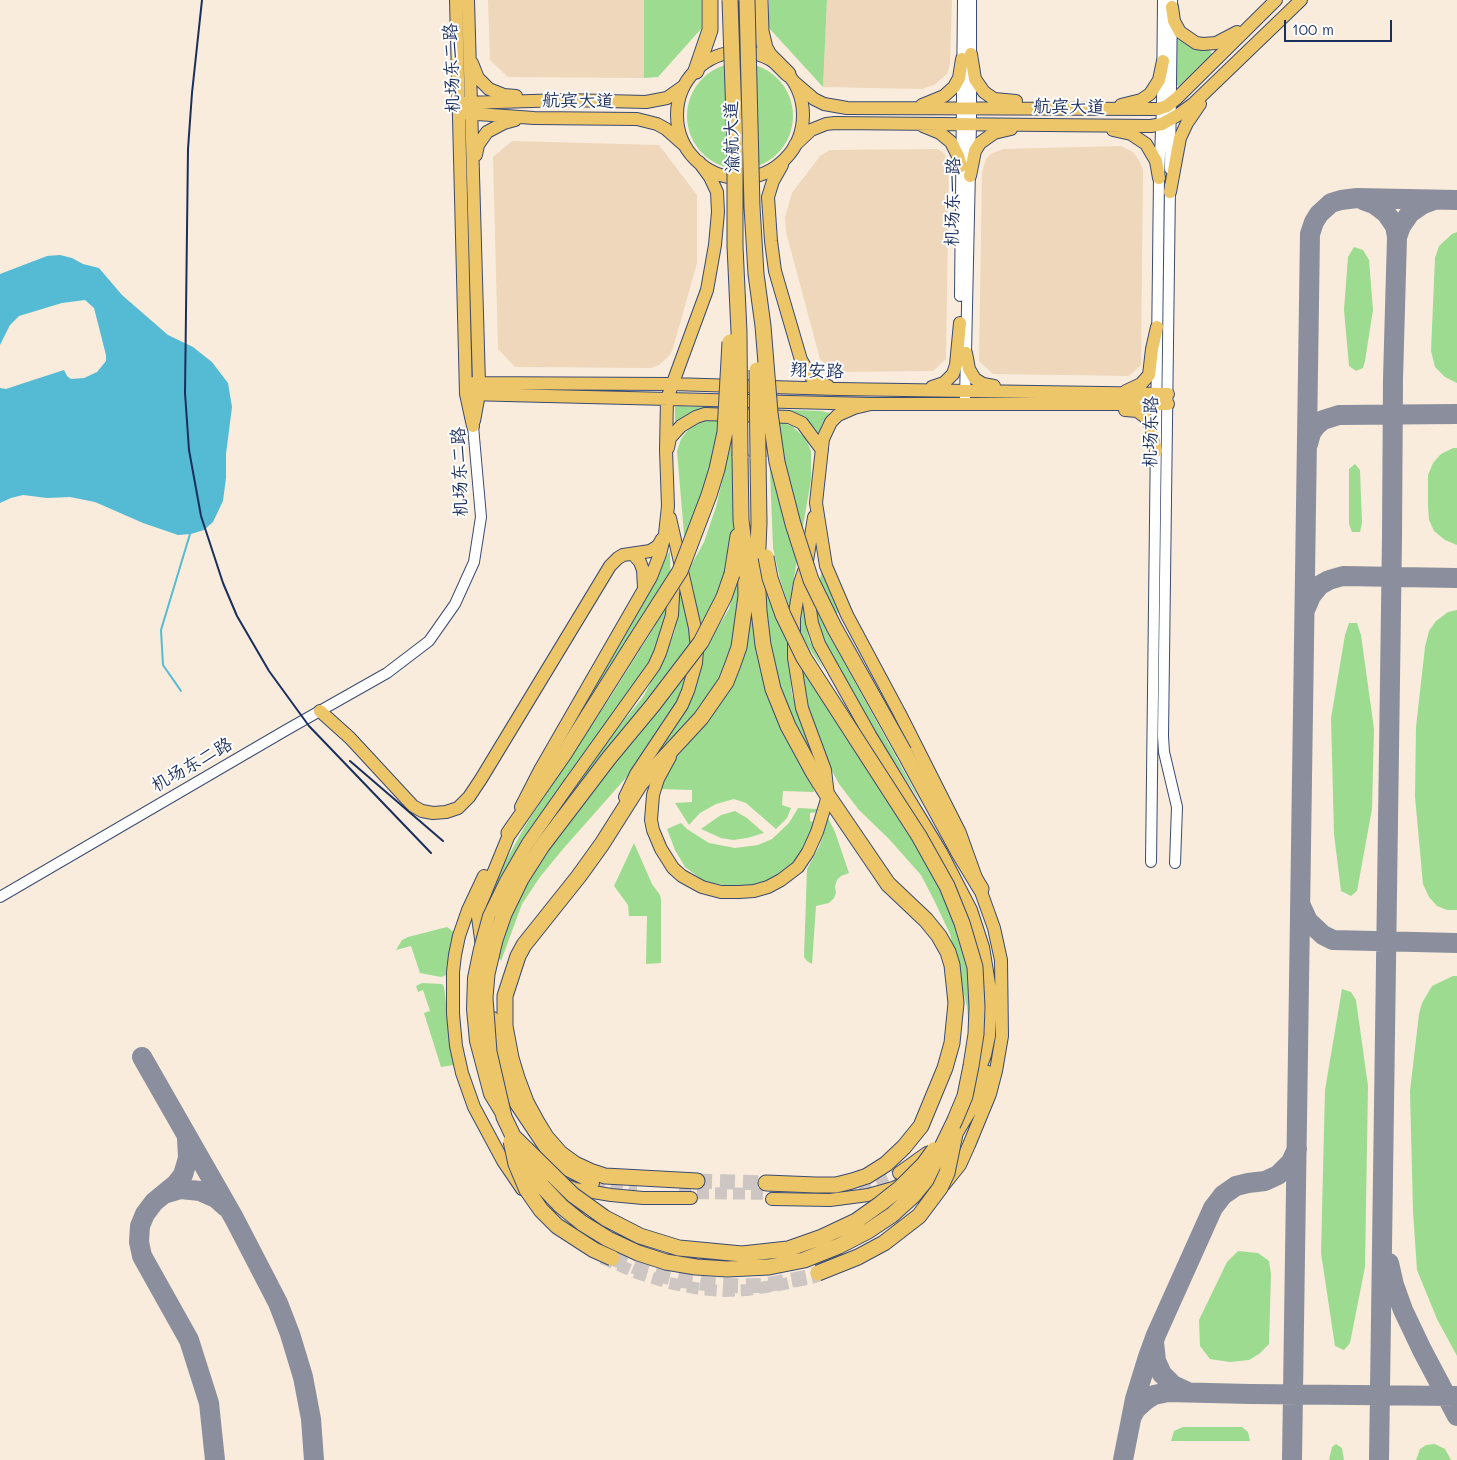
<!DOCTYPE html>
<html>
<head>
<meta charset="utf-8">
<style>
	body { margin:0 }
	#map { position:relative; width:1457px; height:1460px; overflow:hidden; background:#f9ecdc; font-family:Mali,sans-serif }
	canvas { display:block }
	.scale { position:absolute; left:1284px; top:20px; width:108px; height:22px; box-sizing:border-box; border:2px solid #1b2f5e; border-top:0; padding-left:6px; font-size:15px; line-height:18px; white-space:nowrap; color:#1b2f5e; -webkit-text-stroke:4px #fff; paint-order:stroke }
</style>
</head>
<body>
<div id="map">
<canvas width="1457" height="1460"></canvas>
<div class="scale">100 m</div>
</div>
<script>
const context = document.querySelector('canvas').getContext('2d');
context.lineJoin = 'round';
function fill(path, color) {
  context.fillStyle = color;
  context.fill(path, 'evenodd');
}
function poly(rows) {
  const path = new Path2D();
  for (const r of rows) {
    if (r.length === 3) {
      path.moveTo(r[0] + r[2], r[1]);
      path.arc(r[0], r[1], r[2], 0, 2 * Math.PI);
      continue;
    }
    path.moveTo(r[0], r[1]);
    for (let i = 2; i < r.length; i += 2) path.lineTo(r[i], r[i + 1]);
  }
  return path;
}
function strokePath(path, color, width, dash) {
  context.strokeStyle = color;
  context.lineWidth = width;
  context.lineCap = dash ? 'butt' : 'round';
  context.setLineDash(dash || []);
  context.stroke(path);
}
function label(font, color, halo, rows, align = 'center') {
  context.font = font + ' Mali,"LXGW WenKai TC",sans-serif';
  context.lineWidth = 4;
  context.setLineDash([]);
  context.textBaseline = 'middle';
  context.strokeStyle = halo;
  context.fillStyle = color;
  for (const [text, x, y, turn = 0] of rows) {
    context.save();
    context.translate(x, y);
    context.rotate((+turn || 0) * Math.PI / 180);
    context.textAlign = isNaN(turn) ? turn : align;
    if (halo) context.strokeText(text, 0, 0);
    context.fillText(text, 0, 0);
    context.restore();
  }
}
const built = poly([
	[488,0,644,0,644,78,508,77,490,60],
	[827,0,952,0,950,64,947,74,934,85,922,89,823,87],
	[512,141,659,145,697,195,697,263,673,348,670,355,659,365,651,368,515,367,498,349,493,157],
	[1121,146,1133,152,1140,162,1143,170,1141,365,1129,376,993,374,979,361,982,173,986,159,991,154,1003,149],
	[937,149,943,152,949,162,946,359,933,371,833,372,820,359,786,232,785,217,792,193,820,156,830,150]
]);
const green = poly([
	[644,0,701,0,701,29,658,77,644,78],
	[769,0,827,0,823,87,769,28],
	[1176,38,1191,47,1210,50,1212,54,1179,86,1175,84],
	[740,116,53],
	[1457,232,1457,383,1445,377,1435,367,1431,351,1435,258,1439,246,1452,234],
	[1354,247,1363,250,1369,260,1373,310,1365,361,1363,368,1356,371,1349,366,1344,310,1348,257],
	[675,406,821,411,830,413,822,424,819,433,807,421,709,410,696,410,675,424],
	[706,418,720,419,710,474,685,546,677,451,681,439,687,431,695,424],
	[768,420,774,420,792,426,806,439,811,451,811,480,789,607,780,579,773,548],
	[733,435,735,526,721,589,700,631,689,569,704,542,716,507],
	[1453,448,1457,448,1457,545,1445,540,1434,531,1429,520,1428,506,1428,475,1433,463,1441,454],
	[1355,464,1360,470,1362,523,1360,532,1352,532,1349,524,1349,469],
	[670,550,671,600,658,652,555,800,562,807,609,739,643,697,666,655,675,630,679,586,689,631,690,669,675,708,631,772,563,849,540,877,522,904,501,961,488,944,486,903,498,875,525,826,613,693,655,626,647,614,557,755,641,608],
	[741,570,737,641,713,696,653,761,681,719,690,701,698,680,702,654,729,609],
	[822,571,838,612,825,628,923,806,863,713,821,640,813,600],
	[765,580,773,611,787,642,792,695,822,774,794,726,781,692,768,640],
	[803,590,805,619,809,639,824,670,809,648,798,628],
	[752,609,758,642,810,775,814,792,783,791,782,805,791,808,787,818,776,829,746,803,734,799,716,804,700,813,689,825,675,803,692,802,692,790,658,789,670,765,713,714,733,684,746,643],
	[1457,610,1457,910,1447,910,1437,906,1429,897,1423,884,1415,797,1416,727,1425,647,1429,631,1436,621,1448,612],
	[1349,623,1357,623,1361,635,1374,729,1372,809,1357,891,1351,896,1341,891,1334,834,1331,718,1345,635],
	[799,658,928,862,962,939,972,990,969,1027,967,1007,950,934,934,900,921,875,889,839,859,810,839,784,831,769,813,725,804,693],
	[798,808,817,809,817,812,810,813,810,821,816,823,811,838,795,863,773,879,756,885,733,887,704,881,685,867,675,850,667,829,681,823,687,829,709,843,735,848,758,845,772,839,789,823],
	[735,811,747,818,764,833,747,838,733,840,721,838,701,829,721,815],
	[827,816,835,832,849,873,841,876,837,880,835,886,836,893,834,898,829,903,816,906,812,964,807,961,804,957,807,869,819,847,824,833],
	[634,843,652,884,660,895,661,900,661,963,646,964,647,916,629,916,628,905,614,886],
	[447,927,455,933,446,975,441,977,420,973,411,946,396,950,402,940,408,937],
	[1453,976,1457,976,1457,1356,1437,1319,1417,1270,1413,1212,1410,1091,1419,1014,1422,1003,1432,986],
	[422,983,442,984,444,987,454,1065,441,1067,424,1013,430,1011,423,990,418,992,416,986],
	[1342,989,1351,992,1356,1000,1368,1086,1365,1267,1350,1343,1344,1350,1335,1346,1321,1253,1325,1090],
	[1238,1251,1258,1253,1269,1261,1271,1274,1269,1344,1259,1354,1249,1360,1230,1362,1210,1359,1200,1346,1199,1320,1227,1262],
	[1183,1427,1242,1427,1248,1432,1250,1441,1171,1441,1174,1431],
	[1336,1444,1342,1448,1344,1460,1329,1460,1332,1447],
	[1435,1444,1445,1449,1451,1460,1416,1460,1420,1449,1426,1445]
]);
const water = poly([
	[60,255,72,258,83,264,99,268,122,295,168,335,193,347,212,362,228,383,232,407,226,454,226,478,223,501,213,522,204,530,191,534,178,535,143,523,95,502,70,497,47,498,23,495,11,498,0,503,0,388,6,389,24,383,64,370,67,376,71,379,84,378,97,372,106,361,106,355,94,308,85,300,62,303,19,316,10,325,0,345,0,274,47,256]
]);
const stream = poly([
	[181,691,163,665,161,630,190,534]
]);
const taxiway = poly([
	[1363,200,1374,204,1386,213,1395,226,1397,237,1393,379,1392,538,1379,1460],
	[1397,237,1401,226,1410,213,1423,204,1434,200],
	[1308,444,1311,433,1316,426,1323,420,1339,415,1457,414],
	[1305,610,1311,596,1320,585,1329,580,1343,576,1457,578],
	[1301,906,1308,921,1323,935,1333,940,1457,943],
	[142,1057,234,1218,278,1303,290,1334,303,1377,311,1419,314,1460],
	[187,1138,188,1158,183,1175,176,1184,154,1202,145,1214,140,1226,139,1242,142,1256,189,1340,209,1403,215,1460],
	[164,1194,181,1189,200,1191,216,1198,226,1207],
	[1389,1263,1394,1285,1403,1310,1422,1350,1457,1416],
	[1154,1342,1156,1361,1162,1374,1173,1385,1188,1392],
	[1132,1416,1136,1409,1146,1400,1154,1395,1168,1392,1250,1394,1457,1396],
	[1123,1460,1135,1399,1148,1357,1156,1335,1213,1208,1223,1195,1236,1186,1248,1183,1265,1181,1278,1175,1291,1162,1297,1149],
	[1292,1460,1310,234,1314,222,1319,214,1331,203,1341,200,1357,198,1457,200]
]);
const majorTunnel = poly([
	[593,1183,630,1192,637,1192],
	[679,1193,787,1194],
	[824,1194,833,1194,865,1187,899,1173],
	[602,1258,637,1273,669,1283,700,1289,724,1291,747,1290,784,1284,815,1277,827,1272]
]);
const highwayTunnel = poly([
	[697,1181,766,1183],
	[612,1258,648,1272,679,1280,716,1285,742,1286,766,1285,808,1277,818,1273]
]);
const minor = poly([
	[1170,169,1172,0],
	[1170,186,1163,736,1164,752,1177,807,1175,863],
	[960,296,963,0],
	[965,399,971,123,971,0],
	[1151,862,1159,178,1162,108,1163,0],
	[0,897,288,729,387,673,429,641,455,604,474,562,481,517,473,426]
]);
const major = poly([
	[456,0,466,394,473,426],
	[468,0,479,383,479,394,474,421],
	[1172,7,1174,21,1180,32,1196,43,1203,44,1216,43,1237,32],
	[740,115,63],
	[971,54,975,79,984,92,994,99,1016,101],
	[472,63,478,78,489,89,504,95,516,96],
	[793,81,814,99,824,104,847,108,1158,109,1167,106,1177,98,1276,0],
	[463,103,566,100,646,102,667,98,684,86],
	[922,105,944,96,954,87,959,78,962,59],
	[1121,105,1141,100,1150,94,1159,80,1163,61],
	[463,113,534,118,637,119,657,124,666,129,683,144],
	[923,126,940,133,951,142,958,156,961,166],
	[1113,130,1131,134,1146,144,1156,161,1159,178],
	[795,145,811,130,826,124,835,123,1151,126,1162,124,1178,115,1193,104,1301,0],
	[476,155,478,145,487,132,504,123,515,120],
	[782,165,773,181,768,197,771,241,775,271,801,360,812,378,819,383,828,386],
	[970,176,975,151,980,143,994,133,1011,129],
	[1170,192,1180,138,1187,123,1200,104],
	[966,353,969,369,975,379,983,384,994,386],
	[466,383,672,384,838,389,1168,394],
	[932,387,944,383,953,374,956,365,960,323],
	[1126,391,1141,384,1149,375,1152,349,1157,327],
	[466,394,871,404,1168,404],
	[871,404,854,408,838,415,831,422,823,439,816,503,826,566,847,615,900,714,960,833,994,928,1001,960,1002,1036,996,1071,990,1094,969,1145,960,1165,944,1185],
	[1125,410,1137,411,1145,417,1151,426,1156,451],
	[668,448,670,438,681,426,696,417,705,414,789,417,802,423,822,450],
	[814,517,807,561,808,595,812,623,819,644,870,735,941,852,971,910,983,947,991,996,989,1036,985,1055,978,1074,968,1090],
	[633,554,640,562,643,570,644,588],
	[320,711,350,738,413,806,422,811,433,813,446,812,458,808,469,797,481,779,610,566,618,558,623,555,650,551,658,546,662,539],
	[670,757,658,779,653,795,651,820,653,830,661,849,673,868,682,876,702,887,721,892,739,892,754,891,768,887,781,880,798,867,808,852,817,832,828,796,825,770,802,708,794,658,794,618,800,583,804,571],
	[571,782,654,666,660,653,672,615,674,578],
	[625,797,636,774,682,705,688,691,696,663,697,650,695,628,670,518],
	[521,807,540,770,651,577,660,554,665,534,668,506,666,450,667,399,707,290,715,245,718,212,717,192,710,177,699,162],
	[484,876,468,910,459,936,455,955,453,972,453,1014,456,1046,462,1073,474,1107,503,1161,522,1189],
	[482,946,478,917,481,903,513,825],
	[493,1018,504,1071,516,1104,556,1164,593,1183],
	[951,1143,979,1096,985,1083,988,1072],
	[899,1173,927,1153],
	[563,1184,575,1189,611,1195,643,1198,691,1198],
	[772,1199,830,1200,868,1195,893,1188,900,1185]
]);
const highway = poly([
	[760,0,761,31,765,48,769,55,788,74],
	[696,71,710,30,710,0],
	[758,457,759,523,757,572,759,611,763,645,773,689,788,726,813,772,828,796,888,884,926,920,939,936,948,952,952,965,956,1003,952,1043,945,1068,921,1126,904,1147,886,1164,867,1176,852,1181,836,1185,816,1185,766,1183],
	[732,574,738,536],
	[904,752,958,851,981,889],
	[509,833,564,754,632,646],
	[697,1181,605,1176,590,1171,575,1164,560,1153,546,1137,538,1124,526,1102,517,1078,511,1058,505,1026,505,996,518,956,524,945,579,876,602,844,640,784,701,718,726,682,733,664,739,647,746,596,745,552,741,520,740,456]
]);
const rail = poly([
	[202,0,192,93,188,149,185,393,189,450,201,516,223,583,237,616,269,671,309,726,431,853],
	[350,761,443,841]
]);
const majorBridge = poly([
	[501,1112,490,1094,476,1041,473,1009,474,978,480,949,489,916,506,881,528,843,571,782]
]);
const highwayBridge = poly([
	[730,0,735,148,735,246,739,332,740,456],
	[747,0,752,207,756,274,763,326,770,413,777,462,793,524,811,580,834,627,904,752],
	[757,370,758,457],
	[732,574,724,597,701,642,653,705,609,758,542,846,521,879,504,914,495,940,487,974,485,998,489,1052,504,1117,513,1136,573,1195,605,1218,640,1236,679,1248,742,1254,788,1249,822,1237,856,1221,880,1204,899,1189,924,1164,934,1150],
	[632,646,680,571,709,495,717,469,725,432,730,342],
	[513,1136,542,1186,561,1206,582,1223,608,1239,638,1253,666,1262,696,1267,727,1269,769,1267,804,1260,839,1246,868,1231,892,1215,913,1196,926,1180,955,1120,965,1096,971,1066,976,1034,977,1007,975,967,962,923,947,886,919,836,804,658,783,615,770,578,766,557],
	[511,1141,516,1164,527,1190,541,1210,557,1226,594,1250,612,1258],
	[818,1273,858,1257,884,1243,919,1216,940,1188,947,1173,955,1134]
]);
const streetNames = [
	["机场东二路",452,68,-92],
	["航宾大道",578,101,1],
	["航宾大道",1069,107,1],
	["渝航大道",732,137,-91],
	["机场东一路",953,202,-89],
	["翔安路",817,371,2],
	["机场东路",1151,432,-89],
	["机场东二路",460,472,-92],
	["机场东二路",192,765,-30]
];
fill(built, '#eed7bb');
fill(green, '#9ddb90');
fill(water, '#55bad3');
strokePath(stream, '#55bad3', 2);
strokePath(taxiway, '#8a8e9d', 20);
strokePath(majorTunnel, '#cdc6c3', 12, [12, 6]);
strokePath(highwayTunnel, '#cdc6c3', 15, [15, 8]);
strokePath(minor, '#3c4b71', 12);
strokePath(major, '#3c4b71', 14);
strokePath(highway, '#3c4b71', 17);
strokePath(minor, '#fff', 10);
strokePath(major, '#ecc669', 12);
strokePath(highway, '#ecc669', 15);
strokePath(rail, '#1b2f5e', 2);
strokePath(majorBridge, '#3c4b71', 14, []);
strokePath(highwayBridge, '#3c4b71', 17, []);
strokePath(majorBridge, '#ecc669', 12);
strokePath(highwayBridge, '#ecc669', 15);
label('18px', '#1b2f5e', '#fff', streetNames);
</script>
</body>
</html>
